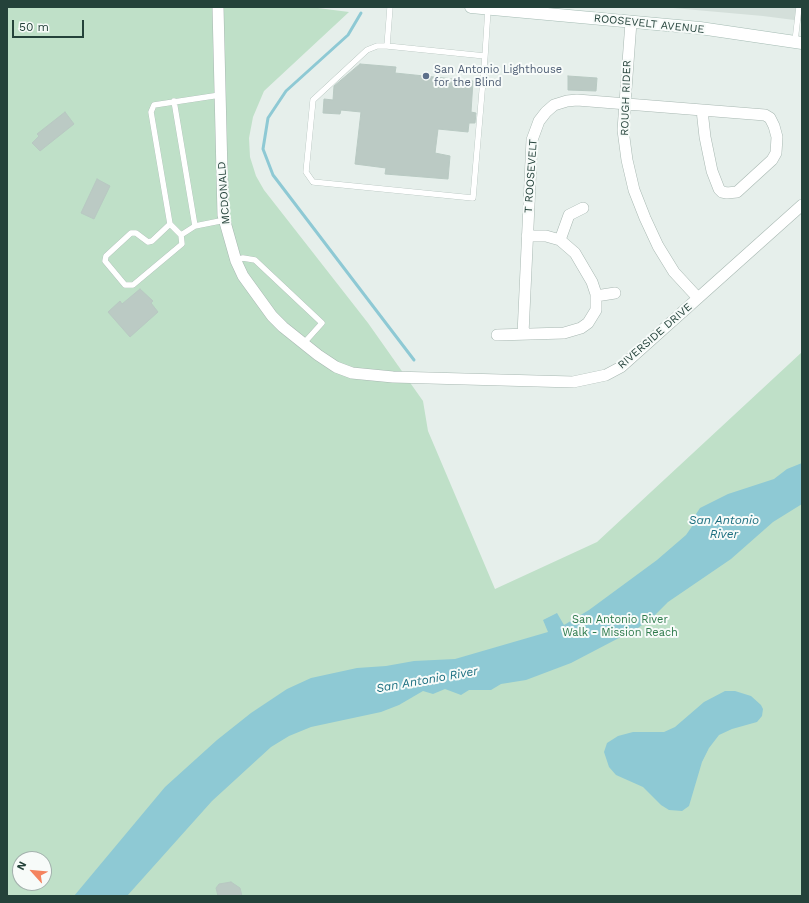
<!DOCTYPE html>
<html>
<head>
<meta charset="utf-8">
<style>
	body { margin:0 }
	#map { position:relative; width:809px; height:903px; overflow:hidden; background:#e6efeb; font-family:"Work Sans",sans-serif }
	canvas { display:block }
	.frame { position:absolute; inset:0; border:8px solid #24423a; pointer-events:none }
	.north { position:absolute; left:12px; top:851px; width:40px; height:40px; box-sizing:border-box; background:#f7fbf9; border:1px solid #a3b1ad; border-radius:50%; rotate:297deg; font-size:11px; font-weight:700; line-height:16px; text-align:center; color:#24423a }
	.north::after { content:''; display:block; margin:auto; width:14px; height:18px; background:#f4845f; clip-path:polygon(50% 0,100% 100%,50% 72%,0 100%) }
	.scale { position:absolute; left:12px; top:20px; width:72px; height:18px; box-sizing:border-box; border:2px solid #24423a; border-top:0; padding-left:5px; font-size:12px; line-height:14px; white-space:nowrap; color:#24423a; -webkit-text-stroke:3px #f7fbf9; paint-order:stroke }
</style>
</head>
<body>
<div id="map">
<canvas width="809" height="903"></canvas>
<div class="frame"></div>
<div class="north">N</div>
<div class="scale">50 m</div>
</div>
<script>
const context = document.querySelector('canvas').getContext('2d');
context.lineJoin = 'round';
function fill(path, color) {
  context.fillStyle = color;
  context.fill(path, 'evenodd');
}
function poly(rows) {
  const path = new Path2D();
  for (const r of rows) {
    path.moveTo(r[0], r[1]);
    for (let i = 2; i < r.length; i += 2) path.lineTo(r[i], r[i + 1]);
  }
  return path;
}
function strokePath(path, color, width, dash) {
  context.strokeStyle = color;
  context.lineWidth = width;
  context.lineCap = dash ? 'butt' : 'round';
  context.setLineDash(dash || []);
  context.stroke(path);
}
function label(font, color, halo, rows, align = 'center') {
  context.font = font + ' "Work Sans",sans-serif';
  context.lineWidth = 4;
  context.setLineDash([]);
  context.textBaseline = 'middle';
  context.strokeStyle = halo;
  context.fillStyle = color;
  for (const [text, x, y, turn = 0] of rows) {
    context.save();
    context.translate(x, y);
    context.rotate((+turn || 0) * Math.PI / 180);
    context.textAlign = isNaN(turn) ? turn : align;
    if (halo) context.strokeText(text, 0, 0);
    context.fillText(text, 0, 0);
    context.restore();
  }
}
const built = poly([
	[662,7,802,7,802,21,763,16]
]);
const green = poly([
	[7,7,310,7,349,12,264,91,253,117,249,138,250,157,256,176,264,190,368,323,423,401,428,431,495,589,597,542,802,352,802,896,7,896],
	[20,859,44,859,44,883,20,883]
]);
const water = poly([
	[802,463,802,504,773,522,731,559,668,602,654,616,638,628,571,663,526,680,501,684,491,690,469,690,461,695,445,689,433,694,423,691,399,705,381,712,311,727,289,736,271,747,212,801,127,896,74,896,165,787,217,740,251,713,287,689,311,678,357,668,386,666,414,661,455,659,548,632,543,620,557,613,564,625,589,610,657,560,686,535,695,522,696,514,700,508,728,494,774,479,787,469],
	[725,691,735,691,751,696,761,705,763,709,762,716,757,722,732,729,719,735,709,748,702,762,689,806,682,811,669,810,661,805,643,787,616,775,609,767,604,752,607,743,618,736,633,732,664,732,675,727,704,702]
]);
const stream = poly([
	[361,13,348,35,286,91,268,118,263,149,273,175,414,360]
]);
const building = poly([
	[360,64,396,67,395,73,473,81,471,112,476,113,475,123,469,123,468,132,438,129,435,153,450,156,448,179,385,174,386,168,355,164,361,112,341,110,340,114,323,113,324,99,333,100,334,86,360,64],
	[568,76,597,78,596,91,568,90,568,76],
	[65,112,74,124,40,151,32,143,39,136,37,134,65,112],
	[97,179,110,186,94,219,81,213,97,179],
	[140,289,153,301,151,303,158,312,130,337,108,312,120,301,122,304,140,289],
	[231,882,240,888,242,896,218,896,216,888,219,884,231,882]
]);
const service = poly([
	[390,7,387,46,485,56,488,9],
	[795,41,799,7],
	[387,46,377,46,367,50,313,100,306,172,313,182,473,198,485,56],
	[174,101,195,226],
	[170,224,152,241,148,242,136,233,131,233,106,256,105,261,125,285,133,285,182,244,181,235,170,224,151,112,154,105,220,95],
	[181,235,195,226,225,220],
	[236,260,243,258,255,260,322,323,304,343]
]);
const minor = poly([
	[218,7,223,215,236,261,243,276,272,316,283,327,318,355,336,367,352,373,393,377,573,382,606,375,621,367,802,205],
	[631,22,623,130,627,160,634,190,645,218,658,246,674,272,698,298],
	[560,240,569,215,583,208],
	[596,296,615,293],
	[523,334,532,140,539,121,546,112,554,105,567,101,577,100,702,110,765,115,770,118,774,126,777,137,776,153,772,160,737,192,727,193,722,192,719,189,712,171,705,137,702,110],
	[497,335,564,333,581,328,588,323,596,310,596,294,592,282,575,253,560,240,546,236,527,236]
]);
const secondary = poly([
	[471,7,700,28,802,43]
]);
const markers = [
	[426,76,4,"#5c6f8a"]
];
const streetNames = [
	["ROOSEVELT AVENUE",649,24,6],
	["ROUGH RIDER",626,98,-88],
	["T ROOSEVELT",531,176,-86],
	["MCDONALD",224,193,-94],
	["RIVERSIDE DRIVE",655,336,-41]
];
const serviceNames = [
	["San Antonio Lighthouse",434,70],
	["for the Blind",434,83]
];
const parkNames = [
	["San Antonio River",620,620],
	["Walk - Mission Reach",620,633]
];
const waterNames = [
	["San Antonio",724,520],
	["River",724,534],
	["San Antonio River",427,680,-10]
];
fill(built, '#d4dfda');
fill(green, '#bfe0c8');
fill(water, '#8ec9d4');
strokePath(stream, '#8ec9d4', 3);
fill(building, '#bbcac4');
strokePath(building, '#b8c9c2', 1);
strokePath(service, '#a8b8b2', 6);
strokePath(minor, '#a8b8b2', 12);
strokePath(secondary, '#a4bbb3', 13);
strokePath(service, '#fff', 5.5);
strokePath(minor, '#fff', 11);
strokePath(secondary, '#fff', 12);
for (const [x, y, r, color] of markers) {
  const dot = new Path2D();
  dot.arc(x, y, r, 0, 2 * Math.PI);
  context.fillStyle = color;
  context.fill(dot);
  strokePath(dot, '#f7fbf9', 1.5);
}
label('11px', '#24423a', '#f7fbf9', streetNames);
label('11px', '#4e5e75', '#f7fbf9', serviceNames, 'left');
label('11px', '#2d7a4b', '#f7fbf9', parkNames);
label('italic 12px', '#1c6f80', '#f7fbf9', waterNames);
</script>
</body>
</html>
